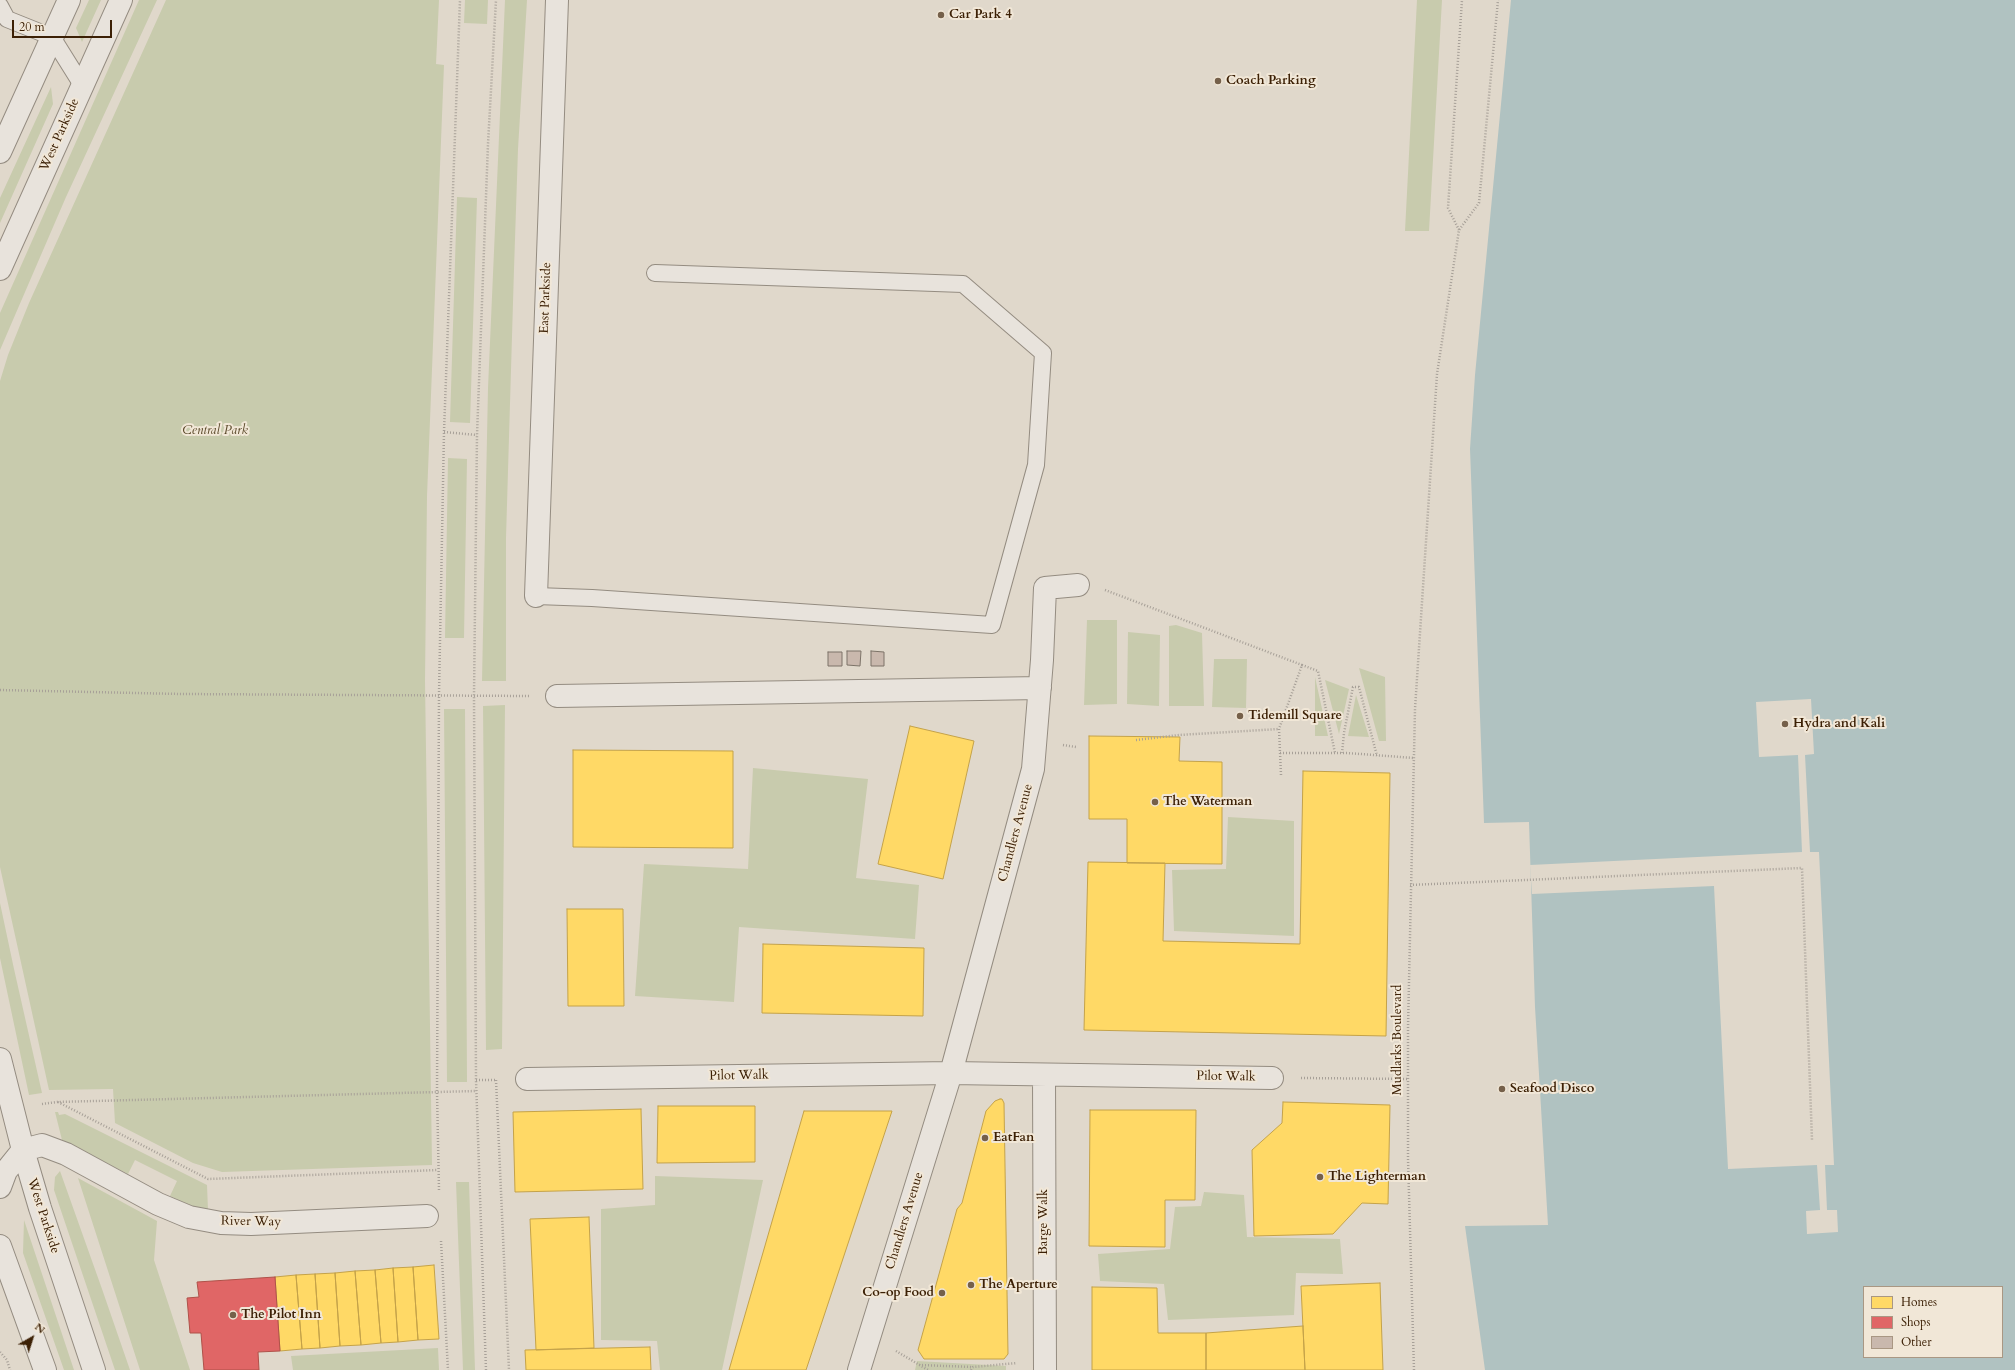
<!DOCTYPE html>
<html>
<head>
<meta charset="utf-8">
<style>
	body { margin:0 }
	#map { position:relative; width:2015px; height:1370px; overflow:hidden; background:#e0d8cb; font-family:Cardo,serif }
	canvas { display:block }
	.legend { position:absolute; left:1863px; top:1286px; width:140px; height:72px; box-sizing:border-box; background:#f1e7d7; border:1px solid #a99783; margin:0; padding:5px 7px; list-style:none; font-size:12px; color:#3c2005 }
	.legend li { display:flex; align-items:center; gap:8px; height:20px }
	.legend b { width:20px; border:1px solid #a99783 }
	.north { position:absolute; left:12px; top:1318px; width:40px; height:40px; -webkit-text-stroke:3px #f1e7d7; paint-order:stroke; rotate:39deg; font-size:11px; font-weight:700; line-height:16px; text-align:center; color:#3c2005 }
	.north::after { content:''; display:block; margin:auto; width:14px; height:18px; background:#3c2005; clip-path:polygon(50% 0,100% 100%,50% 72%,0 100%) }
	.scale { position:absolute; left:12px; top:20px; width:100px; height:18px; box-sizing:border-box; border:2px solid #3c2005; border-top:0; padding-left:5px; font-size:12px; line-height:14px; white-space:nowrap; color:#3c2005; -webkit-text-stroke:3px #f1e7d7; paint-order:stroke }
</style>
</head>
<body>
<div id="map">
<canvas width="2015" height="1370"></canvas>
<ul class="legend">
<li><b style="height:11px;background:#ffd966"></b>Homes</li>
<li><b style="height:11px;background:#e06666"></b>Shops</li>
<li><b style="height:11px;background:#c9b8ad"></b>Other</li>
</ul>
<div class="north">N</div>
<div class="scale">20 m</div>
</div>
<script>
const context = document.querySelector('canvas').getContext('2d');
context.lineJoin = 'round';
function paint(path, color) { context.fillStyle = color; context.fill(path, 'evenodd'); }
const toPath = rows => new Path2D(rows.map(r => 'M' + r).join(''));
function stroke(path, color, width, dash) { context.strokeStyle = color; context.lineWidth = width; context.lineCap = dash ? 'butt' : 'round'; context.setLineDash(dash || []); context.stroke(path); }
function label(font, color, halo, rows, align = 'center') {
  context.font = font + ' Cardo,serif'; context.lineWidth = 4; context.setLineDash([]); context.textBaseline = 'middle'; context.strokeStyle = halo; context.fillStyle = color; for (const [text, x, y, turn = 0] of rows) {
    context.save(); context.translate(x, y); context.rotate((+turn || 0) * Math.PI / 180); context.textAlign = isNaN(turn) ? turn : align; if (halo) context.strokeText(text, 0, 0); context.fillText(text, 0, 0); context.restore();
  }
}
paint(toPath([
	[89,0,101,0,82,42,76,28],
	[139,0,157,0,66,197,0,350,0,313],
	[166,0,439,0,436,64,444,65,427,496,425,681,432,1165,222,1172,193,1163,115,1123,113,1089,49,1090,0,867,0,381,8,355,29,303],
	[465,0,488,0,487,24,464,23],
	[505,0,527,0,518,149,514,269,506,538,506,681,482,681,488,388],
	[1417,0,1442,0,1429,231,1405,231],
	[51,87,53,104,0,223,0,198],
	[457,197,477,198,470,423,450,422],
	[448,458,467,459,464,638,445,638],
	[1087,620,1117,620,1117,704,1084,705],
	[1176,625,1202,633,1204,706,1169,706,1169,626],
	[1128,632,1160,635,1159,706,1127,704],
	[1214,659,1247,659,1246,708,1212,707],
	[1359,668,1385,677,1386,741,1379,741],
	[1315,677,1328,736,1315,736],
	[1325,680,1349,689,1339,734],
	[1356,695,1369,737,1348,736],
	[505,705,502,1049,486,1050,483,706],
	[444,709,465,709,467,1082,447,1082],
	[753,768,868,779,856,878,919,885,915,939,739,927,734,1002,635,996,644,864,748,869],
	[1228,817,1294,821,1294,936,1174,931,1172,870,1226,869],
	[0,903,14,969,42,1093,29,1095,0,958],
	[55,1112,58,1112,59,1115,65,1114,207,1185,208,1210,189,1205,170,1196,177,1181,135,1160,128,1174,62,1140],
	[60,1171,102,1289,130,1370,115,1370,54,1190,55,1177],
	[655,1176,763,1180,722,1370,660,1370,657,1341,601,1340,601,1209,655,1205],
	[78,1178,157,1221,154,1260,190,1370,140,1370],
	[456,1182,469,1182,475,1370,463,1370],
	[1204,1192,1244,1195,1247,1237,1340,1239,1343,1274,1296,1273,1294,1315,1168,1320,1164,1284,1100,1281,1098,1254,1170,1249,1175,1207,1201,1206],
	[24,1220,74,1370,64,1370,23,1253],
	[438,1348,439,1370,293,1370,291,1356],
	[917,1361,1006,1366,1006,1370,915,1370]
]), '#c8cbad');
paint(toPath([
	[1511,0,2015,0,2015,1370,1485,1370,1465,1226,1548,1225,1535,1007,1529,822,1484,823,1470,449,1475,375],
	[1864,1287,2002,1287,2002,1357,1864,1357]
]), '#b0c2c1');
paint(toPath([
	[1811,699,1814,754,1805,755,1810,852,1819,852,1834,1165,1825,1165,1827,1210,1837,1210,1838,1232,1807,1234,1806,1211,1820,1210,1817,1165,1728,1169,1714,886,1532,894,1530,865,1802,852,1798,755,1759,757,1756,702]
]), '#e0d8cb');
const homes = toPath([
	[910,726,974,741,943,879,878,864,910,726],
	[1089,736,1180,737,1179,761,1222,762,1222,864,1127,863,1127,819,1089,819,1089,736],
	[573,750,733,751,733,848,573,847,573,750],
	[1303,771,1390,773,1386,1036,1084,1030,1088,862,1165,863,1163,941,1300,944,1303,771],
	[567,909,623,909,624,1006,568,1006,567,909],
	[763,944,924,948,923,1016,762,1013,763,944],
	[1000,1099,1002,1099,1004,1103,1008,1354,1004,1359,924,1359,918,1350,957,1209,962,1203,986,1111,995,1101,1000,1099],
	[1283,1102,1390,1105,1388,1204,1362,1203,1333,1234,1254,1236,1252,1150,1282,1123,1283,1102],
	[658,1106,755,1106,755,1162,657,1163,658,1106],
	[641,1109,643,1189,515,1192,513,1112,641,1109],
	[1090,1110,1196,1110,1195,1200,1165,1200,1165,1247,1089,1246,1090,1110],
	[804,1111,892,1111,806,1370,729,1370,804,1111],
	[589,1217,594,1348,536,1350,530,1219,589,1217],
	[434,1265,439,1339,418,1340,413,1267,434,1265],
	[413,1267,418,1340,398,1342,393,1268,413,1267],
	[393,1268,398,1342,381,1343,375,1270,393,1268],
	[375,1270,381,1343,361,1345,355,1271,375,1270],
	[355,1271,361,1345,340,1346,335,1273,355,1271],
	[335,1273,340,1346,320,1348,315,1274,335,1273],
	[315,1274,320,1348,302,1349,296,1275,315,1274],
	[296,1275,302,1349,280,1351,275,1277,296,1275],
	[1380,1283,1383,1370,1305,1370,1301,1286,1380,1283],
	[1092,1287,1157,1288,1158,1333,1206,1333,1206,1370,1092,1370,1092,1287],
	[1303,1326,1305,1370,1206,1370,1206,1333,1303,1326],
	[650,1347,651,1370,526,1370,525,1350,650,1347]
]);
paint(homes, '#ffd966');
stroke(homes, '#c4a249', 1);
const shops = toPath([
	[275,1277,280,1351,258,1352,259,1370,204,1370,201,1333,190,1333,187,1298,199,1297,197,1282,275,1277]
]);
paint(shops, '#e06666');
stroke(shops, '#af5149', 1);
const building = toPath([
	[847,651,861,651,860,666,847,665,847,651],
	[871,651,884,652,884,666,871,666,871,651],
	[828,652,842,652,842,666,828,666,828,652]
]);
paint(building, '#c9b8ad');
stroke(building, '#7c7368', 1);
const lane = toPath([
	[0,6,7,19,52,37,82,85],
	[536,596,592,598,992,625,1036,465,1043,353,963,284,655,273]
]);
const street = toPath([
	[0,152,69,0],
	[0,269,121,0],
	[536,596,557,0],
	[557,696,1040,688],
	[0,1059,23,1150,40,1208,94,1370],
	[1044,1075,1045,1370],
	[527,1079,951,1073,1272,1078],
	[0,1187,6,1171,23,1150,42,1145,66,1154,158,1204,189,1217,221,1223,251,1224,427,1216],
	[0,1246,45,1370],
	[859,1370,951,1073,1033,769,1042,660,1045,588,1078,585]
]);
stroke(lane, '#948c81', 18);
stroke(street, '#948c81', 24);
stroke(toPath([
	[1459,230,1448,208,1462,0],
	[444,432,477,435],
	[1105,590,1302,665],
	[0,690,181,694,529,696],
	[1136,740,1179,735,1279,729],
	[1063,745,1076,747],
	[1280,753,1347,753,1414,758],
	[1342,753,1344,733,1353,687,1359,687,1377,756],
	[1281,775,1279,729,1302,665,1318,671,1335,753],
	[1410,885,1802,868,1812,1140],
	[1301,1078,1408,1079],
	[476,1080,496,1080],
	[496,1080,509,1370],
	[58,1102,208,1179,438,1170],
	[42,1104,57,1102,476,1091],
	[439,1190,437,1092,439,694,444,432,460,0],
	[441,1241,448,1370],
	[896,1351,928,1370],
	[0,1352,7,1360,10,1370],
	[919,1365,973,1367],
	[486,1370,476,1080,474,695,477,435,488,144,496,0],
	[971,1370,973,1367,1017,1363],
	[1414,1370,1408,1159,1408,1028,1415,709,1437,374,1459,230,1479,203,1498,0]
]), '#a7a098', 2.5, [1, 2]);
stroke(lane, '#e8e3dc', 16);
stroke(street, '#e8e3dc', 22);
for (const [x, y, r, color] of [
	[941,15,4,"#75604a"],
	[1218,81,4,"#75604a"],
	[1240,716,4,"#75604a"],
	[1785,724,4,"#75604a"],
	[1155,802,4,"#75604a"],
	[1502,1089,4,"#75604a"],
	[985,1138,4,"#75604a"],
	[1320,1177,4,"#75604a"],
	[971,1285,4,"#75604a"],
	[942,1293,4,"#75604a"],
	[233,1315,4,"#75604a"]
]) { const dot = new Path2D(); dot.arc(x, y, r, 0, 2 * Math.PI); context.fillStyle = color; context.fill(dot); stroke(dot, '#f1e7d7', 1.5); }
label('bold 13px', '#3c2005', '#f1e7d7', [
	["Car Park 4",949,15],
	["Coach Parking",1226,81],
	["Tidemill Square",1248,716],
	["Hydra and Kali",1793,724],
	["The Waterman",1163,802],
	["Seafood Disco",1510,1089],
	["EatFan",993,1138],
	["The Lighterman",1328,1177],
	["The Aperture",979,1285],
	["Co-op Food",934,1293,"right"],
	["The Pilot Inn",241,1315]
], 'left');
label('13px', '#3c2005', '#f1e7d7', [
	["West Parkside",60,135,-66],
	["East Parkside",546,298,-88],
	["Chandlers Avenue",1016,833,-75],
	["Mudlarks Boulevard",1398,1040,-90],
	["Pilot Walk",739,1076,-1],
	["Pilot Walk",1226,1077,1],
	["West Parkside",43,1216,72],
	["Chandlers Avenue",905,1221,-73],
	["River Way",251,1222,1],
	["Barge Walk",1044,1222,-90]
]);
label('italic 13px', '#5a4829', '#f1e7d7', [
	["Central Park",215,431]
]);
</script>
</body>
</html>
